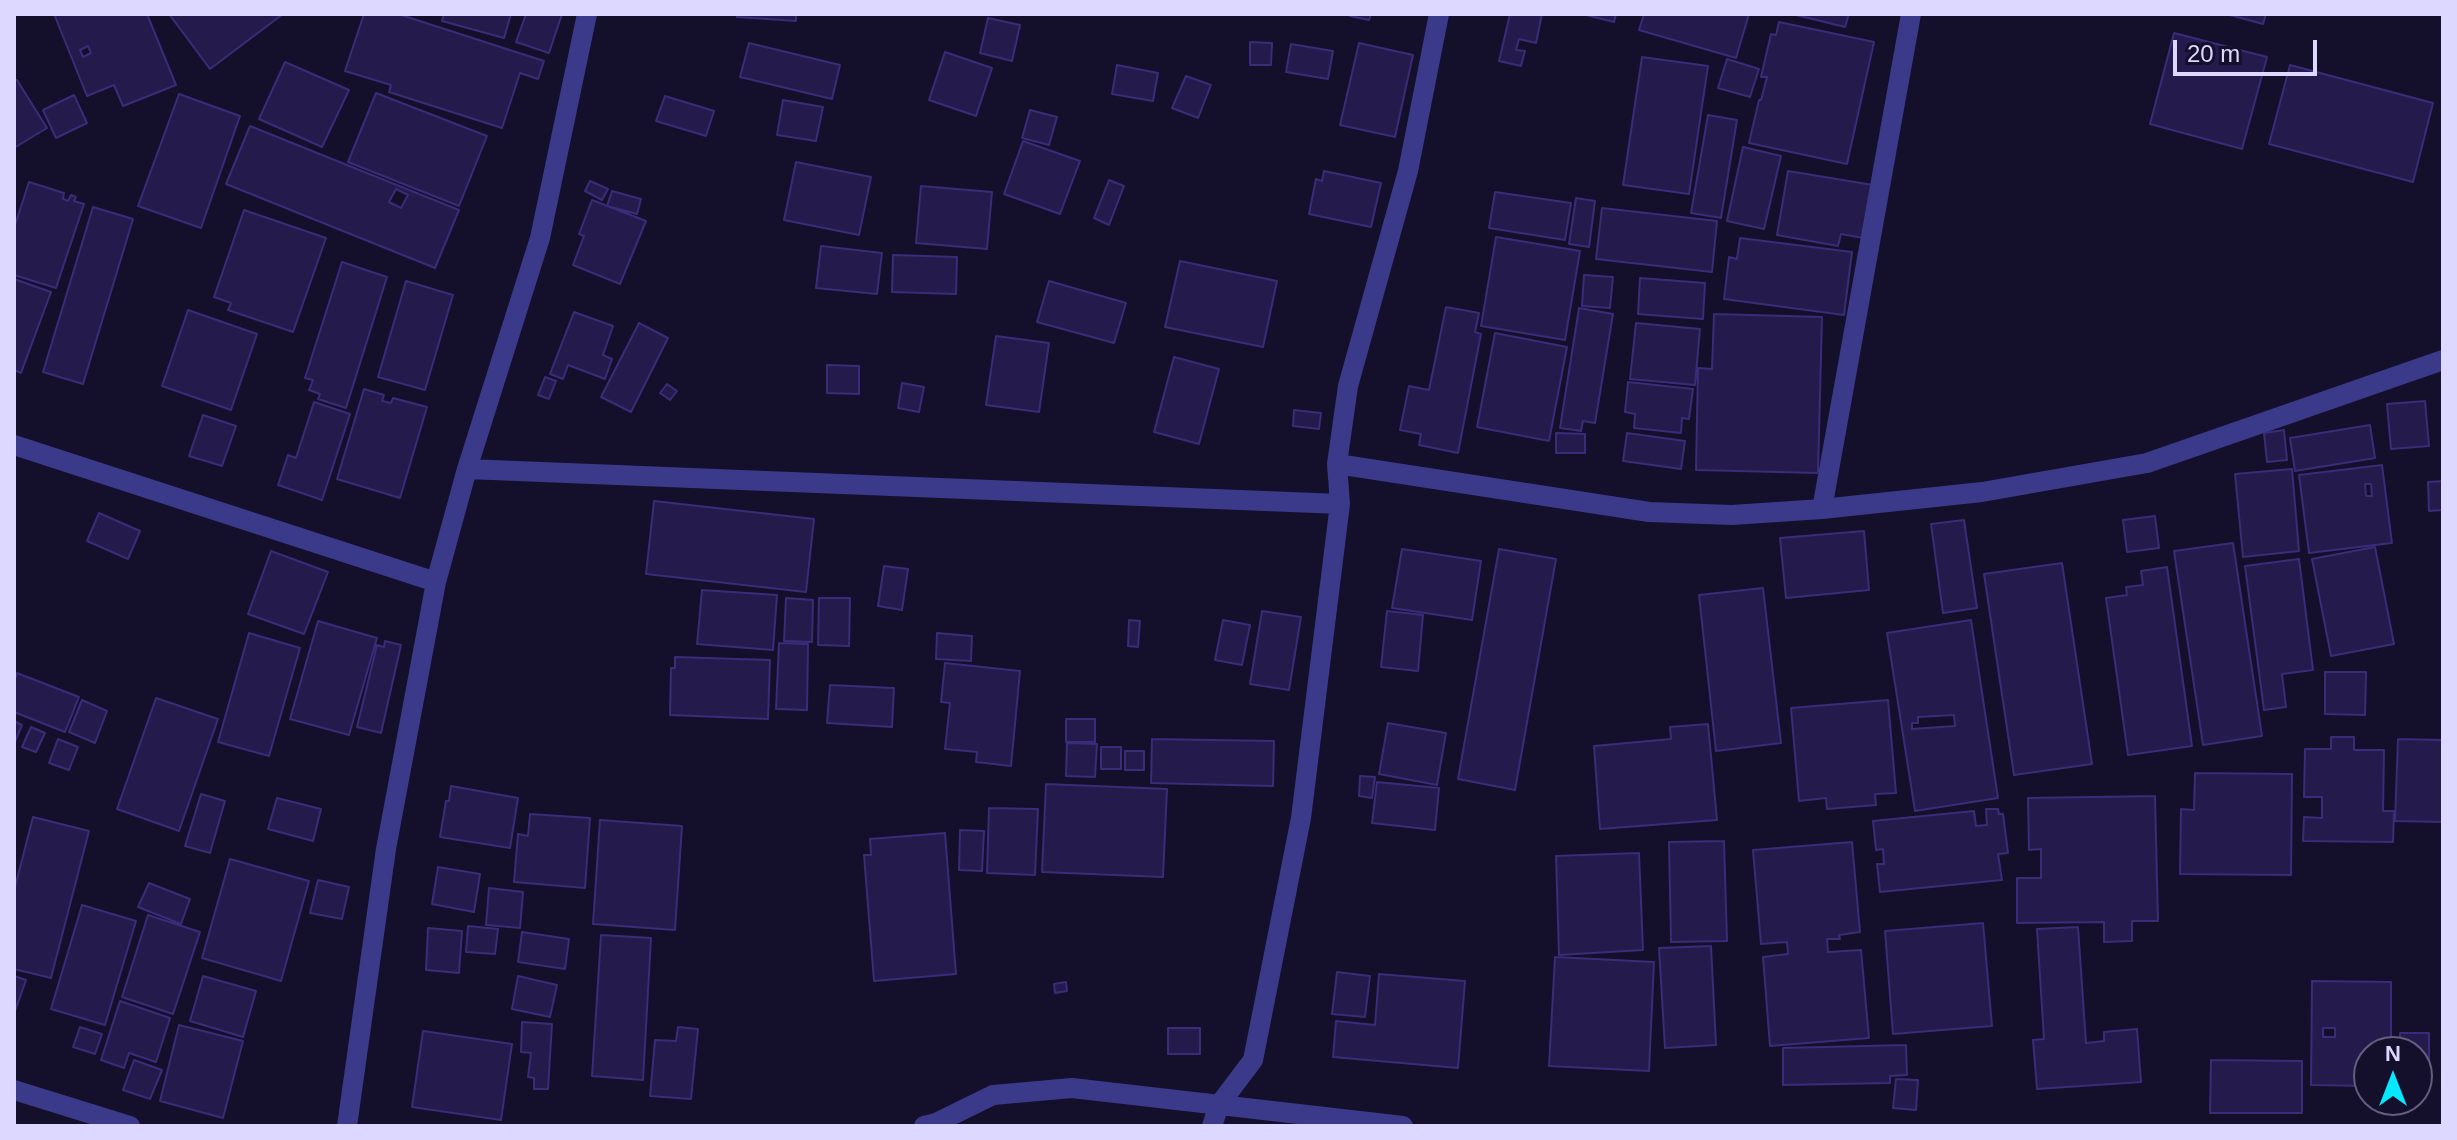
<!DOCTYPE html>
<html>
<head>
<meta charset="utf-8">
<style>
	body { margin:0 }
	#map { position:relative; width:2457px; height:1140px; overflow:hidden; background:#140f2a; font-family:Helvetica,sans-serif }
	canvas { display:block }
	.frame { position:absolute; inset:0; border:16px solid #dcd8ff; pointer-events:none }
	.north { position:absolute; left:2353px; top:1036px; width:80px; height:80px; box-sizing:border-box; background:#140f2a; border:2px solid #645f7f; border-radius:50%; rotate:0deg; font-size:22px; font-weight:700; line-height:32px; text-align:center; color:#dcd8ff }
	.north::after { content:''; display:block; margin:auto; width:28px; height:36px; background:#04e9ff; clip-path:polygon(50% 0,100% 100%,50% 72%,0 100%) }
	.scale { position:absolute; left:2173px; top:40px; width:144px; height:36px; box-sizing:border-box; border:4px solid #dcd8ff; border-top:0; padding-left:10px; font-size:24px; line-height:28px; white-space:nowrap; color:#dcd8ff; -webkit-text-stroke:6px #140f2a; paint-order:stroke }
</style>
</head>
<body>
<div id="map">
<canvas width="2457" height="1140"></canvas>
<div class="frame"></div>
<div class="north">N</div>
<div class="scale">20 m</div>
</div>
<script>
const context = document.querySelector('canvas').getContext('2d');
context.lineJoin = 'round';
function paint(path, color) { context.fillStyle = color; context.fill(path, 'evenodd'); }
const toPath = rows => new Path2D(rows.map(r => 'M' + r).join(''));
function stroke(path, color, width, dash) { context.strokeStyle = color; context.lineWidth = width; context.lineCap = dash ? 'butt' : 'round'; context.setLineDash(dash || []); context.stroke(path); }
const building = toPath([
	[54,14,147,14,176,85,123,106,114,85,87,96,54,14],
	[88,46,91,53,83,57,80,50,88,46],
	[169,14,283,14,210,69,169,14],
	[364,14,398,14,544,61,538,79,520,73,502,128,389,92,391,85,345,71,364,14],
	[444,14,511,14,504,38,442,21,444,14],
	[526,14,562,14,549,53,516,42,526,14],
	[737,14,796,14,796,21,737,17,737,14],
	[1350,14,1371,14,1369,20,1350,16,1350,14],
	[1510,14,1542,14,1536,43,1519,39,1516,50,1525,51,1521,66,1499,61,1510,14],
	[1582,14,1616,14,1614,22,1582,14],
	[1644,14,1749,14,1736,58,1639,30,1644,14],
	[1792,14,1849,14,1845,27,1792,14],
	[2226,14,2266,14,2263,24,2226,14],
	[988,18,1020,25,1012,61,980,53,988,18],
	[1779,22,1874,42,1847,164,1749,143,1759,100,1761,100,1767,77,1761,77,1771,34,1776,35,1779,22],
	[2174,33,2267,57,2242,149,2150,124,2174,33],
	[1250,42,1272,43,1271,65,1250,65,1250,42],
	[749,43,840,65,832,99,740,77,749,43],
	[1359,43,1413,55,1395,137,1340,125,1359,43],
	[1291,44,1333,51,1328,79,1286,72,1291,44],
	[945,52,992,68,976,116,929,100,945,52],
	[1642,57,1708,66,1689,194,1623,185,1642,57],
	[1727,59,1759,69,1750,97,1718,88,1727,59],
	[285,62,349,90,322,147,259,119,285,62],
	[1117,65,1158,73,1153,101,1112,94,1117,65],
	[2290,65,2433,103,2413,182,2269,144,2290,65],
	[1186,76,1211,85,1198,118,1172,108,1186,76],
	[17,80,47,128,14,148,14,81,17,80],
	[376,93,487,136,459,206,348,162,376,93],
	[179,94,240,116,201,228,138,206,179,94],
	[74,95,87,123,56,138,43,110,74,95],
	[665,96,714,111,706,136,656,121,665,96],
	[783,100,823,107,816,141,777,135,783,100],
	[1030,110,1057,117,1049,145,1022,138,1030,110],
	[1708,115,1737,120,1721,218,1691,213,1708,115],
	[250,126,459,210,435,268,226,184,250,126],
	[396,189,408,195,401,208,389,202,396,189],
	[1023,141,1080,161,1060,214,1004,194,1023,141],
	[1743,147,1781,156,1764,229,1727,221,1743,147],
	[796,162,871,177,859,235,784,220,796,162],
	[1324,171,1381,183,1371,227,1309,214,1316,179,1322,181,1324,171],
	[1788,171,1873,185,1863,238,1841,234,1838,246,1777,235,1788,171],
	[1109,180,1124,186,1109,225,1094,218,1109,180],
	[590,181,608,189,602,200,585,191,590,181],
	[29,182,64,193,63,199,68,201,71,195,76,197,74,201,84,204,56,288,14,275,14,228,29,182],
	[921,186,992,192,987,249,916,243,921,186],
	[612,191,641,199,637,214,607,206,612,191],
	[1495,192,1571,203,1565,240,1489,228,1495,192],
	[1576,198,1595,201,1589,247,1569,244,1576,198],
	[592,200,646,221,620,284,573,265,584,236,579,234,592,200],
	[93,207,133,219,83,384,43,372,93,207],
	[1602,208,1717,221,1712,272,1596,259,1602,208],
	[244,210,326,238,293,332,228,310,231,303,214,297,244,210],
	[1496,237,1580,251,1565,340,1481,326,1496,237],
	[1740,238,1852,252,1844,315,1724,299,1729,257,1737,259,1740,238],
	[821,246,882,253,877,294,816,288,821,246],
	[893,255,957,257,956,294,892,292,893,255],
	[1180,261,1277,281,1263,347,1165,327,1180,261],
	[342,262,387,277,346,408,318,399,320,394,309,390,313,380,305,378,342,262],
	[1584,275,1613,277,1610,308,1582,306,1584,275],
	[1640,278,1705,283,1703,319,1638,314,1640,278],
	[14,279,51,292,21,373,14,370,14,279],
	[406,281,453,295,425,390,378,377,406,281],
	[1049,281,1126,303,1114,343,1037,322,1049,281],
	[1446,307,1479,313,1475,332,1481,334,1458,453,1419,445,1421,434,1400,430,1409,386,1429,390,1446,307],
	[1579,308,1613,314,1595,423,1583,421,1581,431,1560,428,1579,308],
	[188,310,257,334,231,410,162,386,188,310],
	[574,312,613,326,603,355,612,359,605,379,568,365,563,379,550,374,574,312],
	[1714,314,1822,317,1818,473,1696,470,1698,368,1712,369,1714,314],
	[639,323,668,338,631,412,601,397,639,323],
	[1636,323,1700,329,1695,385,1630,379,1636,323],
	[1495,333,1567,347,1549,441,1477,427,1495,333],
	[996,336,1049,343,1039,412,986,405,996,336],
	[1174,357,1219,369,1199,444,1154,432,1174,357],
	[827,365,859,366,859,394,827,393,827,365],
	[545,377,556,381,549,399,538,395,545,377],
	[1628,382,1693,389,1689,419,1682,418,1681,433,1634,428,1635,414,1625,412,1628,382],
	[902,383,924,387,919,412,898,408,902,383],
	[667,384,677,391,670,400,660,393,667,384],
	[364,389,384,395,382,401,391,403,393,398,427,407,400,498,337,479,364,389],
	[2425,401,2429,446,2391,449,2387,404,2425,401],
	[314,402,350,414,322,500,278,485,288,455,296,458,314,402],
	[1294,410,1321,413,1319,429,1293,426,1294,410],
	[203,415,236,426,222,466,189,456,203,415],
	[2370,425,2375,458,2295,471,2290,438,2370,425],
	[2284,430,2287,460,2267,462,2264,433,2284,430],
	[1556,433,1585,434,1585,453,1556,453,1556,433],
	[1627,433,1685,441,1681,469,1623,461,1627,433],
	[2382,465,2392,543,2309,553,2299,475,2382,465],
	[2365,484,2371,484,2372,496,2366,496,2365,484],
	[2292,469,2299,551,2243,557,2235,474,2292,469],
	[2443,481,2443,510,2429,511,2428,482,2443,481],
	[654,501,814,519,806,592,646,574,654,501],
	[99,513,140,531,128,559,87,541,99,513],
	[2155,516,2159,548,2127,552,2123,520,2155,516],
	[1964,520,1977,608,1943,613,1931,524,1964,520],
	[1864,531,1869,590,1786,598,1780,538,1864,531],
	[2233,543,2262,736,2203,745,2174,551,2233,543],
	[2375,547,2394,644,2331,656,2312,559,2375,547],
	[1402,549,1481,561,1472,620,1392,608,1402,549],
	[1499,549,1556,559,1515,790,1458,779,1499,549],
	[271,551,328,572,304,634,248,614,271,551],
	[2299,559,2313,670,2282,674,2286,707,2264,710,2245,566,2299,559],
	[2062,563,2092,764,2014,775,1984,574,2062,563],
	[884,566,908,569,902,610,878,606,884,566],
	[2167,567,2192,746,2128,755,2106,598,2127,595,2126,587,2143,585,2141,571,2167,567],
	[1763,588,1781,743,1716,751,1699,595,1763,588],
	[702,590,777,595,773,650,697,644,702,590],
	[786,598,813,600,812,642,784,641,786,598],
	[819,598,850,598,849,646,818,645,819,598],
	[1262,611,1301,617,1289,690,1250,684,1262,611],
	[1387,611,1423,615,1418,671,1381,667,1387,611],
	[1129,620,1140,621,1138,647,1128,646,1129,620],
	[1223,620,1250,625,1242,665,1215,660,1223,620],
	[1971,620,1998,798,1915,811,1887,633,1971,620],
	[1954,715,1955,726,1912,729,1912,723,1918,723,1918,717,1954,715],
	[318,621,377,638,349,735,290,719,318,621],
	[249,633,300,648,269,756,218,742,249,633],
	[937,633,972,636,971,661,936,659,937,633],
	[385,641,401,645,381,733,357,727,377,645,384,647,385,641],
	[779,643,808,644,807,710,776,709,779,643],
	[675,657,770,660,768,719,670,715,671,668,675,668,675,657],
	[945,663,1020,671,1011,766,976,762,977,752,945,749,950,703,941,702,945,663],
	[2325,672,2366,672,2365,715,2325,714,2325,672],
	[17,673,79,697,65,732,14,712,14,682,17,673],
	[830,685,894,688,892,727,827,723,830,685],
	[156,698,218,719,179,831,117,809,156,698],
	[82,700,107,711,95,743,69,732,82,700],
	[1888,700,1896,793,1875,794,1876,805,1827,809,1826,798,1799,801,1791,708,1888,700],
	[1066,719,1095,719,1095,742,1066,742,1066,719],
	[14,721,22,725,15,742,14,741,14,721],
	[1388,723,1446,733,1437,785,1379,774,1388,723],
	[1708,724,1717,820,1600,829,1594,746,1671,739,1670,727,1708,724],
	[31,727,45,733,36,752,22,747,31,727],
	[2331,737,2354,737,2354,750,2384,750,2383,811,2394,811,2393,842,2303,841,2304,817,2322,818,2322,797,2304,797,2305,749,2331,749,2331,737],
	[58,739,78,747,69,770,49,763,58,739],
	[1152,739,1274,741,1273,786,1151,783,1152,739],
	[2398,739,2443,740,2443,822,2395,821,2398,739],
	[1067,743,1097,744,1095,777,1066,776,1067,743],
	[1101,747,1121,747,1121,769,1101,769,1101,747],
	[1125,751,1144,751,1144,770,1125,770,1125,751],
	[2195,773,2292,774,2291,875,2180,874,2181,809,2194,810,2195,773],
	[1360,776,1375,777,1372,798,1359,796,1360,776],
	[1377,782,1439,788,1435,830,1372,823,1377,782],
	[1046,784,1167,789,1163,877,1042,872,1046,784],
	[451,786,518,798,510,848,440,837,446,801,449,801,451,786],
	[201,794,225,801,210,853,185,846,201,794],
	[2155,796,2158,921,2132,921,2132,941,2104,942,2104,922,2017,923,2017,878,2041,878,2041,849,2029,850,2028,798,2155,796],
	[277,798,321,809,313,841,268,829,277,798],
	[989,808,1038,809,1035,875,987,873,989,808],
	[1986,809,1998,809,1999,814,2003,814,2008,853,1998,854,2002,880,1880,892,1877,864,1884,864,1883,849,1876,850,1873,821,1974,811,1976,826,1987,825,1986,809],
	[530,814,590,818,585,888,514,882,518,834,528,836,530,814],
	[33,817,89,831,51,978,14,969,14,891,33,817],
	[600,820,682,826,675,930,593,924,600,820],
	[960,830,984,831,982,871,959,870,960,830],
	[945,833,956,974,874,981,864,855,871,855,870,839,945,833],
	[1724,841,1727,941,1671,942,1669,842,1724,841],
	[1852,842,1860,932,1839,935,1840,939,1827,939,1828,952,1861,950,1869,1038,1770,1046,1763,957,1788,954,1787,942,1761,944,1753,850,1852,842],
	[1639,853,1643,950,1559,955,1556,856,1639,853],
	[230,859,309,881,281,981,202,958,230,859],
	[438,867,480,874,474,912,432,904,438,867],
	[318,880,349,887,342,919,310,913,318,880],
	[149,883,190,899,181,924,138,907,149,883],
	[489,888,523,892,520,928,486,925,489,888],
	[82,905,136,921,105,1025,51,1009,82,905],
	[148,915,200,932,173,1014,122,997,148,915],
	[1983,923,1992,1026,1893,1034,1885,931,1983,923],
	[468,926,498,929,495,954,466,952,468,926],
	[2078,927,2086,1043,2104,1041,2104,1032,2137,1029,2141,1082,2037,1089,2033,1040,2044,1039,2037,929,2078,927],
	[428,928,462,931,459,973,426,970,428,928],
	[522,932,569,939,565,969,518,962,522,932],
	[601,935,651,938,643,1080,592,1076,601,935],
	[1711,946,1716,1045,1665,1048,1659,948,1711,946],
	[1555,957,1654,962,1649,1071,1549,1066,1555,957],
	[1337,972,1370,976,1365,1017,1332,1014,1337,972],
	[1379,974,1465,981,1458,1068,1333,1057,1336,1021,1375,1025,1379,974],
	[14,976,26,980,14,1014,14,976],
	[203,976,256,991,243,1037,190,1021,203,976],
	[518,976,557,985,550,1017,512,1009,518,976],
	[2312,981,2391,982,2391,1052,2369,1052,2369,1086,2311,1085,2312,981],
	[2323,1028,2335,1028,2335,1037,2323,1037,2323,1028],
	[1066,982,1067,991,1055,993,1054,984,1066,982],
	[120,1001,170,1018,156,1062,129,1053,124,1068,101,1060,120,1001],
	[522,1022,552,1024,548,1089,534,1089,534,1078,528,1077,531,1053,521,1052,522,1022],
	[179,1025,243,1041,223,1118,160,1101,179,1025],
	[80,1027,102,1034,95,1054,73,1047,80,1027],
	[678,1027,698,1029,691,1099,650,1096,655,1040,676,1041,678,1027],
	[1168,1028,1200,1028,1200,1054,1168,1054,1168,1028],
	[423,1031,512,1044,501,1120,412,1107,423,1031],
	[2400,1033,2429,1033,2429,1070,2417,1070,2417,1052,2400,1052,2400,1033],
	[1906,1045,1907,1075,1890,1076,1890,1083,1783,1085,1783,1048,1906,1045],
	[134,1060,162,1070,150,1099,123,1090,134,1060],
	[2211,1060,2302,1061,2302,1113,2210,1113,2211,1060],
	[1896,1079,1918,1080,1916,1110,1893,1108,1896,1079]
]);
paint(building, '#241b4c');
stroke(building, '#3a2c78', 2);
stroke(toPath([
	[14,445,436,582],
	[1337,464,1649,512,1732,515,1822,509,1982,492,2147,463,2443,360],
	[467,469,1340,504],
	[1822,509,1911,14],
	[14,1090,130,1126],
	[347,1126,386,849,436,582,467,469,540,238,587,14],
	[924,1126,936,1123,993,1095,1072,1088,1403,1126],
	[1212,1126,1219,1105,1253,1060,1301,818,1340,504,1337,464,1348,386,1408,171,1439,14]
]), '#3b398a', 20);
</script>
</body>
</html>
